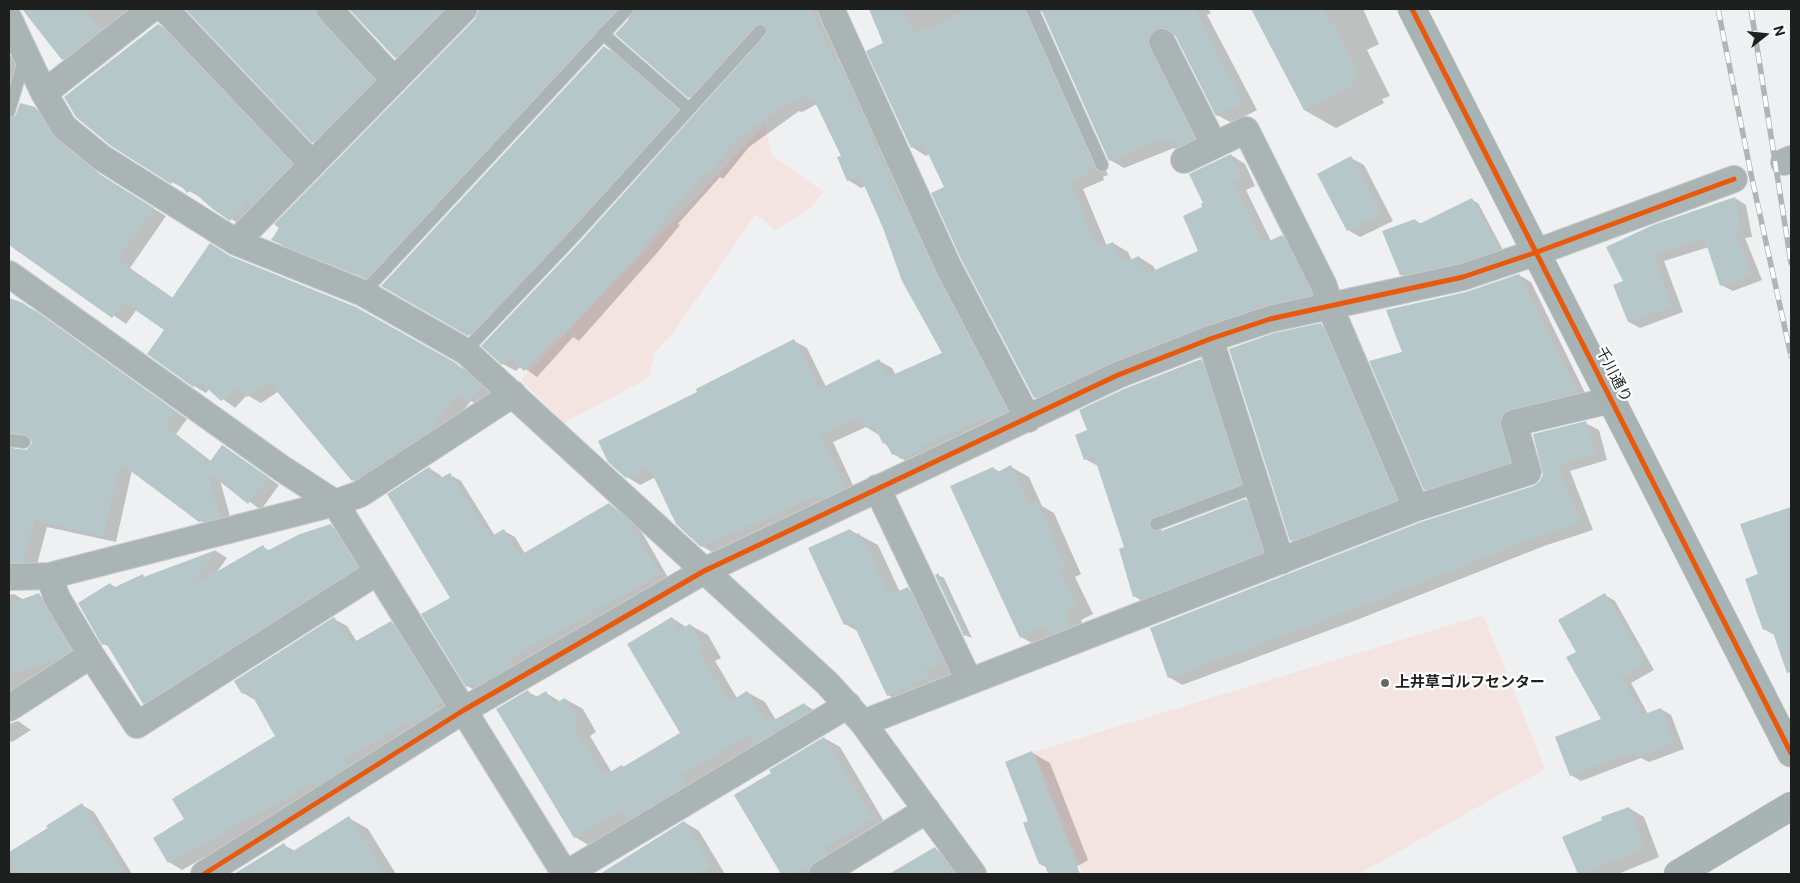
<!DOCTYPE html>
<html>
<head>
<meta charset="utf-8">
<style>
	body { margin:0 }
	#map { position:relative; width:1800px; height:883px; overflow:hidden; background:#eef0f1; font-family:Roboto,sans-serif }
	canvas { display:block }
	.frame { position:absolute; inset:0; border:10px solid #1e2020; pointer-events:none }
	.north { position:absolute; left:1740px; top:10px; width:50px; height:50px; -webkit-text-stroke:4px #fff; paint-order:stroke; rotate:74deg; font-size:14px; font-weight:700; line-height:20px; text-align:center; color:#1e2020 }
	.north::after { content:''; display:block; margin:auto; width:18px; height:22px; background:#1e2020; clip-path:polygon(50% 0,100% 100%,50% 72%,0 100%) }
</style>
</head>
<body>
<div id="map">
<canvas width="1800" height="883"></canvas>
<div class="frame"></div>
<div class="north">N</div>
</div>
<script>
const context = document.querySelector('canvas').getContext('2d');
context.lineJoin = 'round';
function paint(path, color) { context.fillStyle = color; context.fill(path, 'evenodd'); }
const toPath = rows => new Path2D(rows.map(r => 'M' + r).join(''));
function stroke(path, color, width, dash) { context.strokeStyle = color; context.lineWidth = width; context.lineCap = dash ? 'butt' : 'round'; context.setLineDash(dash || []); context.stroke(path); }
function label(font, color, halo, rows, align = 'center') {
  context.font = font + ' Roboto,"Noto Sans JP",sans-serif'; context.lineWidth = 4.5; context.setLineDash([]); context.textBaseline = 'middle'; context.strokeStyle = halo; context.fillStyle = color; for (const [text, x, y, turn = 0] of rows) {
    context.save(); context.translate(x, y); context.rotate((+turn || 0) * Math.PI / 180); context.textAlign = isNaN(turn) ? turn : align; if (halo) context.strokeText(text, 0, 0); context.fillText(text, 0, 0); context.restore();
  }
}
paint(toPath([
	[765,125,772,156,824,192,809,209,775,230,756,214,672,334,655,352,648,378,564,423,521,380],
	[1483,615,1545,769,1359,874,1083,874,1034,752]
]), '#f4e4e1');
paint(toPath([
	[37,9,149,9,75,67,63,59,29,15],
	[187,9,330,9,386,88,326,149,313,142],
	[351,9,463,9,408,65,395,57],
	[480,9,821,9,1019,418,906,461,893,454,879,435,866,427,833,442,857,494,715,554,702,546,656,477,640,485,627,477,699,393,794,341,807,348,826,387,879,361,892,368,896,375,943,354,865,186,861,188,848,180,842,156,817,104,802,112,799,111,749,147,723,179,720,177,678,224,680,225,656,254,579,341,573,337,537,377,521,366,516,371,503,364,483,346,582,241,767,37,769,31,702,104,689,97,617,34,629,19,627,18,379,284,285,247,272,239,476,20],
	[869,9,1208,9,1211,13,1207,15,1257,110,1232,123,1217,115,1177,35,1171,36,1208,147,1180,151,1174,148,1124,168,1110,160,1043,11,1040,12,1039,21,1108,175,1103,177,1104,180,1083,189,1107,246,1113,243,1128,252,1132,261,1139,257,1153,266,1156,271,1200,251,1204,208,1231,155,1245,164,1255,186,1246,190,1271,241,1282,236,1296,244,1325,303,1050,406,1035,397,930,154,926,156,912,147,885,44],
	[1253,9,1363,9,1379,44,1367,50,1390,96,1382,99,1384,103,1336,128,1304,110],
	[158,24,170,32,303,172,243,227,202,198,172,182],
	[604,47,617,54,689,118,482,342,383,286],
	[9,55,22,62,27,73,14,116,34,108,48,116,67,147,107,180,166,216,130,268,173,298,232,258,356,308,469,372,494,395,483,408,471,401,441,438,366,487,353,480,279,391,261,403,247,395,235,408,209,389,206,393,194,386,166,329,137,309,126,324,9,243,9,236,14,228,9,224,9,172,12,168,9,167],
	[1351,158,1364,165,1393,221,1360,237,1348,230],
	[1735,198,1746,205,1752,237,1745,238,1762,280,1733,291,1721,285,1709,247,1664,261,1683,312,1640,328,1629,322,1625,282,1608,247],
	[1472,200,1478,203,1504,252,1466,265,1407,278,1401,275,1415,220,1421,224],
	[1519,275,1531,282,1588,399,1523,415,1521,469,1438,496,1425,489,1403,353],
	[9,299,36,311,187,419,176,434,212,462,223,446,279,485,261,510,220,480,232,524,212,529,132,470,116,542,47,527,36,568,9,576],
	[23,438,33,440,32,447,24,451,14,450,15,442],
	[1320,325,1333,332,1408,507,1304,547,1291,540],
	[1200,360,1213,367,1252,490,1162,526,1161,532,1245,500,1258,508,1274,559,1147,604,1134,596,1125,548,1098,466,1085,459,1089,431],
	[1585,423,1599,430,1607,460,1570,471,1593,530,1544,546,1354,621,1182,685,1169,677,1540,483],
	[1011,467,1029,477,1042,506,1054,513,1081,574,1075,577,1093,614,1081,620,1088,636,1039,647,1021,637,993,468,1000,472],
	[429,468,440,475,443,479,450,475,461,481,495,536,504,531,515,537,525,554,609,505,620,511,640,529,670,581,478,692,467,686],
	[1791,508,1791,669,1786,652,1776,636,1764,629,1759,575,1742,525],
	[330,526,343,533,369,574,156,710,143,703,110,647,103,644,110,584,117,588,143,576,146,578,216,551,227,558,216,573,263,547,270,551],
	[850,530,878,545,900,592,908,589,926,600,960,673,907,706,888,695,859,632,845,624],
	[938,575,944,578,972,638,965,635],
	[14,594,24,600,39,595,50,601,81,657,9,706,9,595],
	[1605,595,1615,601,1654,670,1631,683,1648,714,1661,709,1671,715,1684,749,1649,762,1641,758,1581,781,1571,775,1603,720,1578,652],
	[672,618,686,627,690,625,708,635,721,658,715,661,737,698,747,692,765,702,776,720,804,704,822,715,592,847,575,837,528,692,538,697,546,693,561,702,565,699,583,709,596,732,590,736,612,773,622,766,625,768,682,733],
	[334,619,347,626,357,642,391,622,403,630,453,711,324,790,182,870,169,862,186,820,277,737,257,701,243,693],
	[18,721,31,730,12,742,9,740,9,724],
	[824,738,840,747,888,828,827,874,776,874,781,872,773,774],
	[1031,752,1050,763,1088,860,1064,874,1058,874,1040,864,1030,822],
	[82,805,94,812,132,874,9,874,9,854],
	[1629,808,1644,817,1659,857,1618,874,1579,874,1564,838],
	[349,818,368,829,396,874,238,874,284,845,295,851],
	[684,822,699,831,725,874,602,874],
	[935,849,951,858,961,874,903,874,900,869]
]), '#0003');
paint(toPath([
	[22,9,83,9,101,29,62,60],
	[185,9,314,9,318,19,374,80,312,143],
	[349,9,443,9,395,58],
	[479,9,616,9,366,278,271,240,279,228,274,224,475,19],
	[635,9,809,9,834,60,837,59,902,207,904,206,935,273,1007,411,986,421,985,417,922,446,923,449,900,459,897,452,892,455,886,442,883,444,874,424,866,428,860,416,820,435,845,487,817,500,815,496,701,547,676,524,649,467,626,478,608,462,598,441,697,392,696,389,794,339,819,389,879,359,888,377,942,353,902,281,883,228,860,176,847,181,837,157,841,156,813,98,809,100,807,95,788,106,787,103,736,140,710,172,707,170,666,216,667,217,643,247,565,334,560,330,524,371,509,357,502,365,481,346,581,241,768,32,765,25,761,23,754,25,688,98,615,34,633,15],
	[869,9,902,9,912,30,915,28,918,33,969,9,1024,9,1094,167,1089,169,1090,172,1069,181,1098,248,1113,242,1123,263,1139,256,1146,274,1198,251,1183,216,1202,207,1201,204,1203,203,1189,174,1231,154,1241,178,1233,182,1263,244,1282,235,1311,295,1265,305,1205,325,1112,361,1034,398,961,259,931,193,944,187,923,143,911,148,866,51,883,43],
	[1041,9,1195,9,1243,102,1216,116,1175,35,1170,29,1163,27,1156,28,1149,34,1147,41,1148,48,1194,139,1177,147,1174,140,1165,144,1162,139,1109,161],
	[1251,9,1322,9,1329,23,1331,21,1359,77,1351,81,1353,85,1304,110],
	[158,24,291,164,252,205,248,201,230,221,214,210,191,190,187,193,175,178,171,184,111,146,76,117,64,97],
	[604,46,678,110,569,229,468,336,381,286],
	[20,103,35,107,54,138,93,170,154,208,117,260,172,298,210,243,230,256,356,307,456,363,482,387,469,402,459,393,428,431,371,469,370,467,352,481,269,382,247,397,235,387,221,401,198,380,193,387,147,354,164,330,124,302,112,318,9,245,9,119,15,117],
	[1351,156,1381,213,1347,231,1317,174],
	[1735,197,1741,231,1735,232,1751,274,1720,286,1705,240,1702,239,1653,254,1672,306,1628,322,1613,285,1623,281,1606,247,1653,225],
	[1472,198,1499,249,1459,263,1400,275,1382,231,1415,219,1417,225],
	[1519,274,1577,393,1504,412,1500,419,1500,427,1510,462,1424,490,1369,361,1402,352,1386,310,1466,292],
	[9,298,23,303,175,411,164,426,203,456,206,467,222,445,268,477,248,504,208,472,220,517,199,522,120,463,103,536,35,520,23,562,9,562,9,448,27,450,32,443,29,435,9,432],
	[1321,323,1396,500,1290,541,1229,349,1274,333],
	[1201,359,1240,484,1153,516,1149,519,1148,526,1151,531,1159,532,1245,499,1262,552,1140,599,1138,596,1133,597,1119,549,1124,547,1094,456,1084,460,1075,435,1087,430,1079,410,1124,389],
	[1586,421,1595,453,1558,464,1580,523,1530,539,1340,614,1168,678,1150,628,1421,522,1533,486,1539,482,1543,475,1533,434],
	[1011,465,1029,505,1037,501,1064,564,1059,567,1076,604,1064,610,1071,626,1050,634,1046,625,1020,638,950,486,993,467,996,473],
	[429,467,437,480,450,473,490,537,504,529,519,556,609,503,629,522,660,574,509,659,512,665,476,686,474,682,466,687,421,614,450,598,387,494],
	[1791,507,1791,672,1787,673,1771,627,1763,630,1745,579,1758,574,1740,524],
	[331,524,357,567,143,704,106,643,102,645,78,603,110,583,113,588,143,574,144,577,216,550,190,587,263,545,267,551,300,534],
	[850,529,854,535,859,533,889,595,908,587,942,662,926,670,930,676,887,696,852,621,844,625,808,548],
	[938,573,967,635,964,636,935,575],
	[39,593,49,621,52,619,71,650,58,659,9,674,9,604],
	[1605,593,1645,664,1622,677,1642,715,1661,708,1674,743,1638,757,1635,751,1570,776,1555,737,1601,719,1566,657,1576,652,1558,620],
	[334,617,351,644,391,621,441,703,436,706,438,709,418,721,411,724,409,721,343,760,347,766,314,786,312,783,168,863,153,838,184,819,172,799,275,736,249,690,242,694,234,681],
	[672,617,679,630,690,624,704,647,698,651,729,702,747,691,767,724,804,703,809,711,753,744,748,735,679,776,685,785,628,819,622,809,574,838,496,709,528,690,533,699,546,691,554,704,565,698,579,721,572,725,603,776,622,765,623,767,680,733,627,644],
	[824,737,873,819,824,848,827,853,811,865,795,874,781,874,734,795,771,773,769,770],
	[1032,751,1080,874,1048,874,1044,862,1039,864,1023,823,1028,821,1005,762],
	[82,803,125,874,18,874,9,858,9,852,48,828,46,826],
	[1629,807,1644,849,1578,874,1562,837,1602,820,1601,817],
	[349,816,385,874,234,874,284,843,290,853],
	[684,821,711,867,699,874,600,874],
	[935,847,952,874,889,874]
]), '#b5c7c9');
const lane = toPath([
	[1032,9,1102,165],
	[603,34,689,109],
	[9,111,25,57],
	[363,293,627,9],
	[465,351,575,235,760,31],
	[9,440,24,442],
	[1156,524,1257,486]
]);
const street = toPath([
	[165,9,312,164],
	[329,9,394,80],
	[831,9,948,266,1028,419],
	[9,19,44,93,64,127,102,158,236,242,363,293,465,351,828,684,863,723,973,874],
	[1162,42,1214,145],
	[44,93,151,9],
	[1184,160,1246,130,1324,286,1330,307,1416,508],
	[1784,162,1791,159],
	[236,242,464,9],
	[9,274,281,468,335,503,565,874],
	[1210,339,1281,561],
	[877,488,969,681],
	[49,576,57,598,91,655],
	[9,577,49,576,335,503,360,494,513,394],
	[9,708,91,655,137,725,377,572],
	[863,723,1416,508,1528,472,1514,423,1611,400],
	[204,874,464,710,704,571,1118,375,1210,339,1270,319,1463,277,1537,252,1734,179],
	[566,874,848,705],
	[822,874,927,810]
]);
const secondary = toPath([
	[1412,9,1791,753],
	[1678,874,1791,806]
]);
stroke(lane, '#c9cbcb', 14);
stroke(street, '#c9cbcb', 28);
stroke(secondary, '#c9cbcb', 29);
stroke(lane, '#aab4b5', 12);
stroke(street, '#aab4b5', 26);
stroke(secondary, '#a8b3b4', 28);
const rail = toPath([
	[1718,9,1751,174,1791,356],
	[1751,9,1791,263]
]);
stroke(rail, '#afb4b6', 5.5);
stroke(rail, '#fff', 4, [11]);
stroke(toPath([
	[1412,9,1791,753],
	[204,874,464,710,704,571,1118,375,1210,339,1270,319,1463,277,1537,252,1734,179]
]), '#e8590c', 5);
for (const [x, y, r, color] of [
	[1385,683,5,"#676969"]
]) { const dot = new Path2D(); dot.arc(x, y, r, 0, 2 * Math.PI); context.fillStyle = color; context.fill(dot); stroke(dot, '#fff', 2); }
label('15px', '#1e2020', '#fff', [
	["千川通り",1613,375,63]
]);
label('bold 15px', '#1e2020', '#fff', [
	["上井草ゴルフセンター",1395,683]
], 'left');
</script>
</body>
</html>
